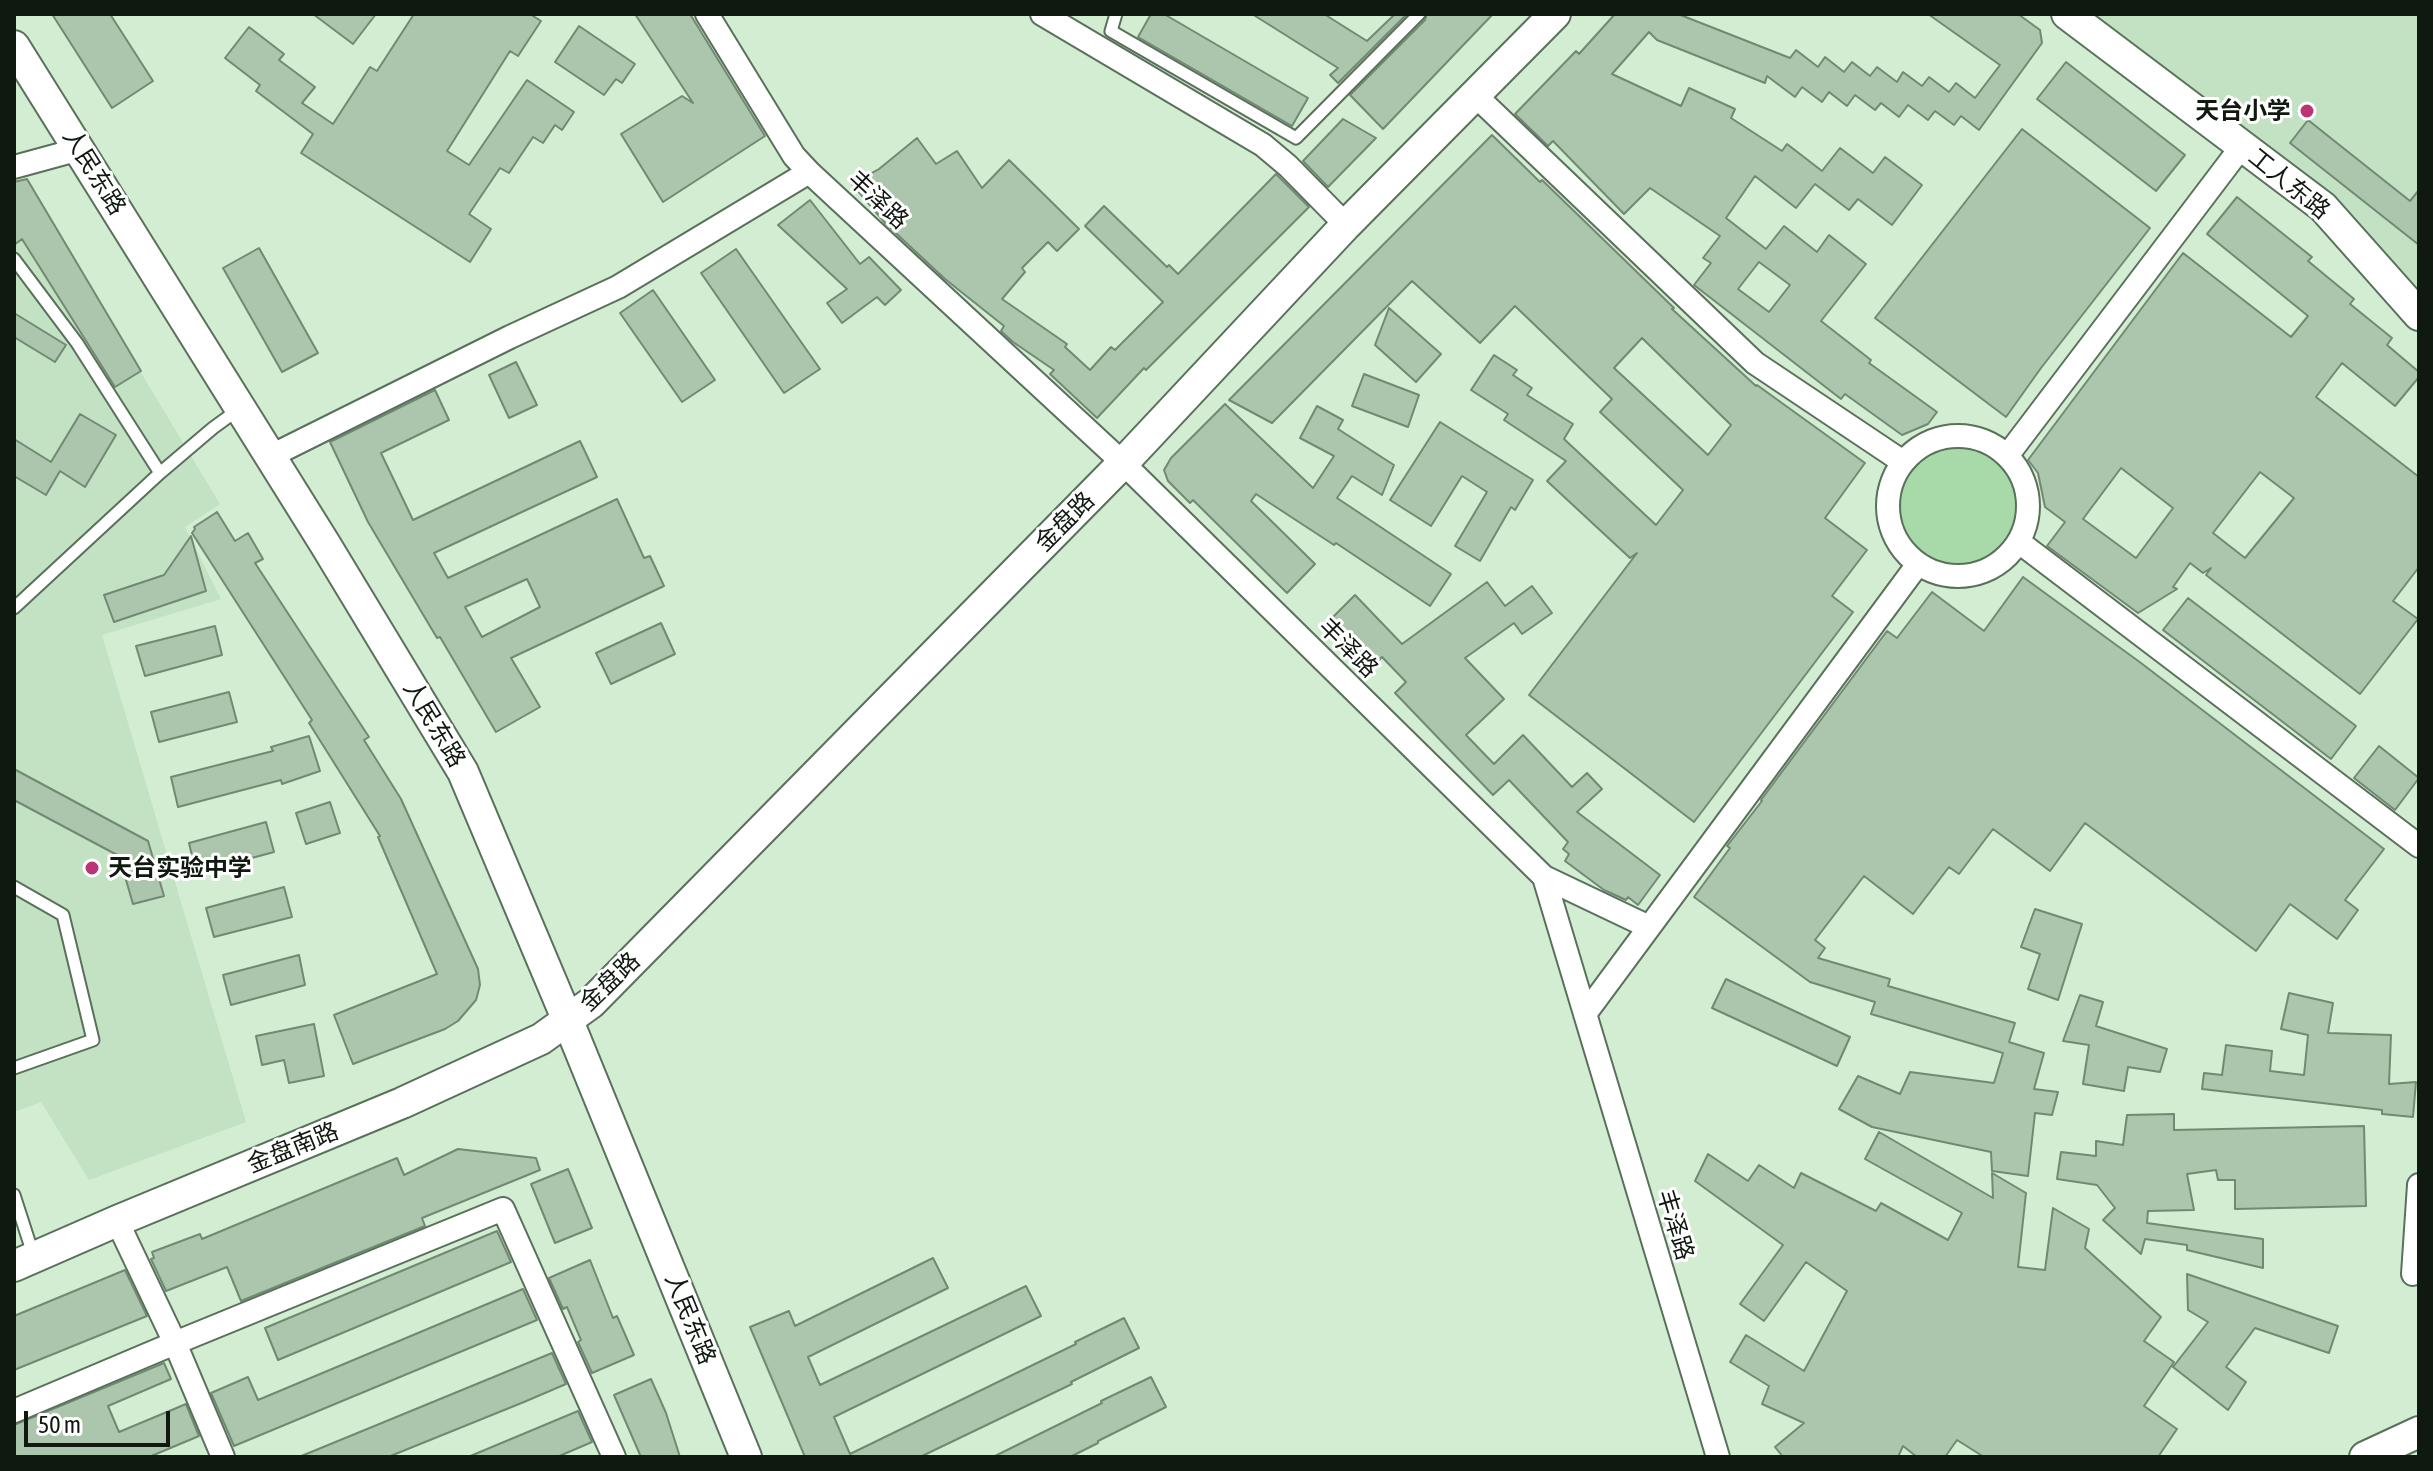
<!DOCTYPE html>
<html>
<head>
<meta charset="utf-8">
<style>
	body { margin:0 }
	#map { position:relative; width:2433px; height:1471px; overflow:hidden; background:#d3edd3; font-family:"Asap Condensed",sans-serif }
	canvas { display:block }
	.frame { position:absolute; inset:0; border:16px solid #101910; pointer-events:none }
	.scale { position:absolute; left:24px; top:1411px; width:146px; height:36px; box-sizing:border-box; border:4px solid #101910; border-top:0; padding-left:10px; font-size:24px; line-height:28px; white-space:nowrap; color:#101910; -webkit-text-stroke:6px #fff; paint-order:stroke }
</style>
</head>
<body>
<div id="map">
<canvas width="2433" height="1471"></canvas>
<div class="frame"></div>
<div class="scale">50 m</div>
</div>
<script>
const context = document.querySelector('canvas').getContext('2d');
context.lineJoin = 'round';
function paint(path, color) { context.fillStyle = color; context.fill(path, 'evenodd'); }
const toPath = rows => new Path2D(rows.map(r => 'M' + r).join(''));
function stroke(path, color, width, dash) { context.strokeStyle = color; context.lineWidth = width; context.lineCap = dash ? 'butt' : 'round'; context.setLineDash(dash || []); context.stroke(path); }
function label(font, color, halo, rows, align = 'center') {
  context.font = font + ' "Asap Condensed","Noto Sans SC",sans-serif'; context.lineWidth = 6; context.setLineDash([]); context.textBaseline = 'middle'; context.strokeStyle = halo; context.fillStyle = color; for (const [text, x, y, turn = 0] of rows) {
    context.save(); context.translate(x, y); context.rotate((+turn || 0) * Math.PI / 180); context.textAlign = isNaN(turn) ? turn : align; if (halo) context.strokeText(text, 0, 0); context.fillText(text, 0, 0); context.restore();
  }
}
paint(toPath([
	[2067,14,2419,14,2419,315,2323,207],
	[28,185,220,504,185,527,221,599,102,635,246,1122,89,1180,41,1102,14,1112,14,189]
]), '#c2e2c3');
paint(toPath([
	'1888 506a70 70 0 1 1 140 0a70 70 0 1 1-140 0Z'
]), '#a7d9a9');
const building = toPath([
	[52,14,110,14,153,81,112,108,52,14],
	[313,14,376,14,353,44,313,14],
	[414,14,530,14,541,21,518,56,510,51,447,151,469,165,527,80,574,112,562,130,555,125,543,143,533,137,509,173,500,168,469,214,491,229,470,262,301,153,313,134,256,91,260,85,225,58,249,27,284,54,279,60,315,87,302,103,333,124,370,67,377,71,414,14],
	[635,14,690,14,765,136,663,202,621,134,682,96,693,103,635,14],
	[1151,14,1164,14,1308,98,1292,126,1138,37,1151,14],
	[1252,14,1324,14,1367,41,1395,14,1407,14,1338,83,1330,75,1338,68,1252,14],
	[1427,14,1493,14,1383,129,1350,95,1425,20,1427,14],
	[1615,14,1678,14,1790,58,1796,50,1818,67,1825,57,1844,72,1852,62,1870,76,1877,67,1897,82,1903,72,1922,86,1929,77,1949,92,1956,83,1975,98,2000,65,1928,14,2018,14,2040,30,2042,43,1979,130,1961,116,1954,125,1935,111,1928,120,1908,105,1899,117,1881,103,1875,110,1855,95,1847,106,1829,92,1822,102,1802,87,1795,97,1767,76,1765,83,1657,40,1649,32,1612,74,1681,106,1689,88,1735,109,1731,118,1782,151,1787,144,1822,171,1840,148,1873,173,1885,157,1922,185,1892,225,1858,199,1849,210,1815,184,1796,208,1755,176,1726,218,1766,249,1784,226,1817,252,1829,235,1866,264,1821,321,1871,360,1869,363,1937,412,1928,424,1902,435,1845,394,1841,399,1694,285,1711,263,1703,258,1720,236,1650,188,1624,214,1553,141,1548,146,1515,114,1576,51,1579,54,1615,14],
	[1759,262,1790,285,1769,312,1738,289,1759,262],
	[579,26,635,64,622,83,616,79,604,95,555,62,579,26],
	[2066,62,2185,155,2156,191,2037,99,2066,62],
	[1343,119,1376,138,1328,187,1303,161,1343,119],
	[2308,120,2410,201,2419,190,2419,245,2290,143,2308,120],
	[2022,129,2150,228,2041,368,2006,417,1875,318,2022,129],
	[1492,135,1540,182,1542,180,1674,308,1672,309,1756,386,1757,385,1865,463,1825,518,1867,550,1832,596,1853,612,1694,822,1529,695,1637,553,1630,558,1547,481,1566,461,1504,420,1508,414,1471,390,1494,355,1517,370,1513,375,1532,388,1527,395,1573,424,1564,439,1656,525,1683,490,1600,412,1612,399,1515,306,1480,343,1412,281,1272,423,1229,400,1492,135],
	[1642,338,1731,425,1708,455,1614,368,1642,338],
	[917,138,936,164,957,151,982,188,1009,160,1079,229,1057,251,1048,242,1022,268,1025,272,1002,299,1067,344,1065,347,1090,370,1111,347,1115,350,1163,302,1085,226,1104,206,1167,267,1169,265,1178,274,1276,174,1309,207,1146,370,1144,368,1097,418,1050,374,1054,370,1013,342,1001,331,1004,326,945,279,885,223,852,184,879,169,917,138],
	[27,179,141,371,115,387,22,239,14,245,14,182,27,179],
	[2237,197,2312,257,2308,261,2354,299,2350,304,2392,338,2387,345,2419,372,2419,377,2395,406,2342,363,2316,397,2419,477,2419,567,2393,601,2418,619,2360,694,2206,575,2211,568,2203,573,2190,563,2173,587,2177,589,2138,613,2047,546,2065,522,2045,507,2038,473,2028,460,2183,253,2291,337,2308,316,2207,234,2237,197],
	[2121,468,2173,508,2136,558,2083,519,2121,468],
	[2260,472,2294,498,2245,558,2213,533,2260,472],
	[810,200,860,264,869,257,901,290,885,305,877,297,842,323,827,303,847,289,778,225,810,200],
	[259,248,318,353,282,372,223,268,259,248],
	[736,249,820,369,784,393,701,273,736,249],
	[653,290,715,380,682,402,620,313,653,290],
	[1389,308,1441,354,1416,382,1375,345,1389,308],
	[14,313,66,345,55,362,14,337,14,313],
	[516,362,537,405,509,418,489,375,516,362],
	[1364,374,1419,395,1408,427,1352,406,1364,374],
	[435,390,449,420,381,453,413,520,580,441,597,477,434,553,448,578,617,499,644,558,650,556,664,586,511,658,540,707,496,732,440,637,437,638,368,522,330,442,435,390],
	[527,579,540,607,482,637,465,607,527,579],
	[1225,404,1313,488,1334,456,1300,438,1317,406,1343,420,1338,429,1394,465,1382,495,1352,476,1337,498,1451,574,1430,606,1336,543,1334,545,1256,494,1251,501,1315,564,1287,593,1193,500,1190,503,1168,481,1164,470,1171,458,1225,404],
	[80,414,116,435,85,487,60,471,46,495,14,476,14,439,51,462,80,414],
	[1440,422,1533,480,1515,510,1511,507,1480,561,1455,546,1487,492,1462,476,1431,526,1390,500,1440,422],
	[217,512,235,541,248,533,263,559,255,563,369,737,364,740,401,799,478,969,480,985,476,1000,458,1021,445,1029,353,1064,334,1015,437,974,378,837,380,836,309,723,312,720,192,533,195,529,194,527,217,512],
	[191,536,206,591,114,622,104,595,164,575,191,536],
	[2023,577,2141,663,2384,849,2345,900,2358,910,2337,939,2290,904,2256,951,2085,823,2050,871,1993,829,1959,874,1949,867,1913,914,1864,876,1815,940,1825,948,1818,958,1890,979,1888,986,2015,1023,2009,1042,2044,1053,2034,1089,2058,1092,2052,1115,2035,1113,2028,1176,1992,1171,1991,1152,1872,1127,1839,1109,1858,1076,1900,1094,1910,1072,1994,1083,2003,1053,1871,1014,1875,1002,1810,982,1694,897,1730,848,1727,846,1762,801,1761,800,1887,631,1897,638,1932,592,1984,631,2023,577],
	[1487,582,1505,606,1532,586,1552,613,1522,634,1514,623,1465,658,1504,699,1466,735,1494,764,1523,735,1572,787,1587,773,1602,789,1577,812,1660,875,1638,905,1628,897,1626,900,1604,890,1565,861,1569,854,1563,849,1568,842,1509,780,1493,795,1395,693,1406,682,1382,657,1371,668,1328,622,1355,595,1402,644,1487,582],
	[2188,598,2356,726,2331,759,2163,630,2188,598],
	[661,623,675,654,611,684,596,653,661,623],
	[215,626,222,655,145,676,136,646,215,626],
	[229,692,237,722,159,742,151,712,229,692],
	[309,736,320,771,282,784,281,780,178,807,171,777,273,751,271,747,309,736],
	[2379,746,2419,778,2395,810,2354,778,2379,746],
	[14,769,148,841,164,896,133,904,119,856,14,800,14,769],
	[330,802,340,833,306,844,296,813,330,802],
	[266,822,274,852,196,873,189,843,266,822],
	[284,887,292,917,214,937,206,908,284,887],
	[2035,909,2082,924,2058,1000,2028,989,2040,954,2021,947,2035,909],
	[299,955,305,985,231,1005,223,975,299,955],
	[1726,979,1850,1037,1837,1066,1712,1008,1726,979],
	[2289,993,2333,1003,2328,1033,2391,1035,2389,1084,2416,1082,2413,1117,2382,1114,2382,1110,2202,1089,2204,1073,2222,1075,2226,1045,2272,1051,2270,1071,2304,1075,2308,1035,2281,1029,2289,993],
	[2080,995,2103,1002,2096,1026,2167,1049,2160,1072,2128,1067,2124,1091,2083,1084,2089,1045,2063,1041,2080,995],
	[314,1024,324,1076,289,1083,284,1060,262,1065,256,1036,314,1024],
	[2174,1114,2174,1130,2364,1126,2366,1206,2235,1209,2235,1180,2218,1180,2216,1170,2187,1174,2194,1210,2148,1211,2147,1223,2263,1239,2263,1268,2187,1250,2187,1245,2145,1239,2141,1254,2103,1220,2115,1208,2097,1185,2057,1179,2061,1152,2096,1156,2096,1141,2123,1145,2127,1115,2174,1114],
	[1879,1132,1993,1198,1992,1173,2026,1193,2018,1267,2045,1270,2053,1208,2089,1229,2085,1248,2161,1317,2144,1341,2174,1362,2144,1406,2177,1429,2158,1457,1984,1457,1957,1440,1945,1457,1917,1457,1903,1446,1898,1457,1783,1457,1775,1447,1804,1423,1762,1404,1769,1386,1730,1362,1746,1335,1804,1371,1847,1291,1806,1262,1764,1321,1740,1304,1783,1245,1695,1181,1708,1154,1748,1181,1759,1165,1794,1188,1801,1173,1876,1211,1881,1203,1948,1240,1962,1213,1865,1159,1879,1132],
	[458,1149,536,1158,540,1170,422,1218,425,1226,241,1301,227,1267,166,1291,151,1259,154,1258,152,1252,200,1234,202,1239,397,1158,404,1175,458,1149],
	[568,1169,592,1228,555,1243,531,1184,568,1169],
	[497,1231,511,1262,278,1360,265,1328,497,1231],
	[933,1258,948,1288,808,1357,820,1385,1026,1286,1041,1316,834,1417,850,1454,1076,1344,1075,1342,1124,1318,1139,1348,1071,1382,1072,1384,920,1457,805,1457,750,1327,789,1311,795,1326,933,1258],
	[590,1260,613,1318,617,1316,634,1355,592,1373,578,1342,581,1340,567,1307,563,1309,549,1278,590,1260],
	[125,1270,147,1316,14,1370,14,1316,125,1270],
	[2187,1274,2338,1326,2329,1353,2255,1328,2226,1367,2246,1382,2228,1410,2173,1367,2208,1322,2188,1310,2187,1274],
	[523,1289,537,1320,234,1446,211,1393,248,1377,258,1400,523,1289],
	[552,1353,566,1384,524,1402,388,1457,299,1457,552,1353],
	[164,1363,171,1379,108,1406,119,1432,186,1404,199,1436,149,1457,14,1457,14,1425,164,1363],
	[1151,1377,1166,1407,1098,1441,1098,1443,1070,1457,993,1457,1102,1403,1101,1401,1151,1377],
	[651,1379,666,1413,680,1457,641,1457,614,1395,651,1379],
	[578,1411,592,1442,557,1457,468,1457,578,1411]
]);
paint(building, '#acc6ad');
stroke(building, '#718972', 2);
const lane = toPath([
	[1116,14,1111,31,1296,138,1419,14],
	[14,259,77,343,160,473],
	[14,608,160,473,213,428,239,409],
	[14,887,63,915,93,1040,14,1068],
	[14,1195,34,1257]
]);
const street = toPath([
	[707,14,794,156,809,172,1123,463,1544,877,1718,1457],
	[1042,14,1263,145,1288,166,1346,225],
	[1476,96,1755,363,1903,462],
	[14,167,80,149],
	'1888 506a70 70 0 1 1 140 0a70 70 0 1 1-140 0Z',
	[2007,456,2242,146],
	[269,457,510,337,618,287,809,172],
	[2019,542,2419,846],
	[1544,877,1649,927],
	[1585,1014,1918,564],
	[117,1221,175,1343,223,1457],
	[2413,1274,2419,1185],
	[14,1411,175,1343,503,1209,614,1457]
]);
const secondary = toPath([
	[2067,14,2323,207,2419,315],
	[14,46,325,544,463,772,568,1021,746,1457],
	[14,1266,117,1221,402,1103,541,1039,591,1003,1123,463,1346,225,1555,14],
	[2365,1457,2419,1432]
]);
stroke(lane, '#59705a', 15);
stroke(street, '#59705a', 26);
stroke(secondary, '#59705a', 34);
stroke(lane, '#fff', 11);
stroke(street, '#fff', 22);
stroke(secondary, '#fff', 30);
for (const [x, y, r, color] of [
	[2307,111,8,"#bb3474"],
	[92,868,8,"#bb3474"]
]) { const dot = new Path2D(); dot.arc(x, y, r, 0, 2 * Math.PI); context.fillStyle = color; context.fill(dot); stroke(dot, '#fff', 3); }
label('bold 24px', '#101910', '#fff', [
	["天台小学",2291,111],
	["天台实验中学",108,868,"left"]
], 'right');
label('24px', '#101910', '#fff', [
	["人民东路",94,172,58],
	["工人东路",2289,184,39],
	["丰泽路",878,200,43],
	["金盘路",1065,522,-45],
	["丰泽路",1348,648,45],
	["人民东路",434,724,59],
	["金盘路",610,982,-44],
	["金盘南路",293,1148,-22],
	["丰泽路",1675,1225,73],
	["人民东路",690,1319,68]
]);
</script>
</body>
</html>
